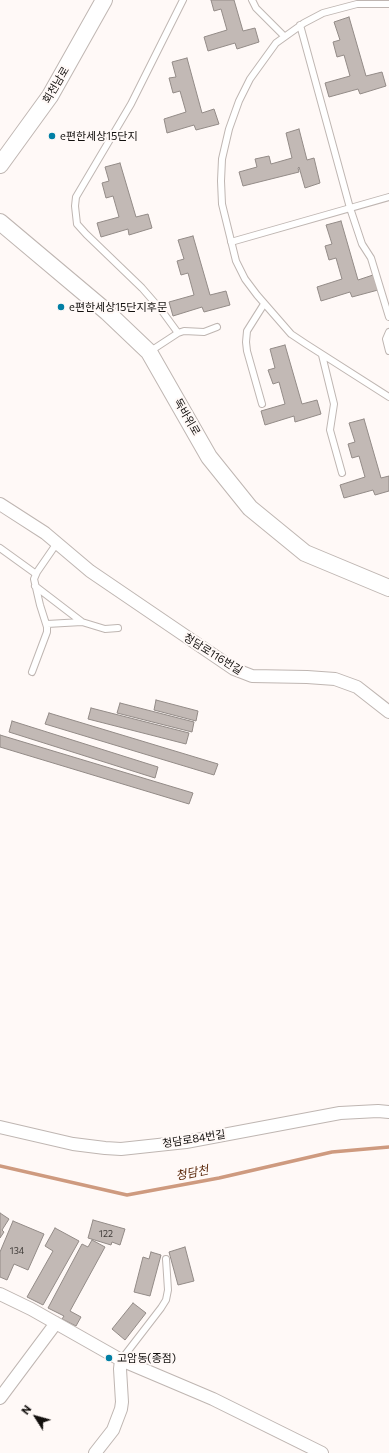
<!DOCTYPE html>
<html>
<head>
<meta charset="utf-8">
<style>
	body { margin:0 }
	#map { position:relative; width:389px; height:1453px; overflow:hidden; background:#fff9f7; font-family:Commissioner,sans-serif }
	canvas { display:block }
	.north { position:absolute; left:16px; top:1397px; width:40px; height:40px; -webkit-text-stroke:3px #fff9f7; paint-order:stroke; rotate:307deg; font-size:11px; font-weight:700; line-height:16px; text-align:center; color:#120f0d }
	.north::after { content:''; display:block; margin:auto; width:14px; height:18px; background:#120f0d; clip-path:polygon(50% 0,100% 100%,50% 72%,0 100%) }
</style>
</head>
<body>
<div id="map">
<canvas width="389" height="1453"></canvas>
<div class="north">N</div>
</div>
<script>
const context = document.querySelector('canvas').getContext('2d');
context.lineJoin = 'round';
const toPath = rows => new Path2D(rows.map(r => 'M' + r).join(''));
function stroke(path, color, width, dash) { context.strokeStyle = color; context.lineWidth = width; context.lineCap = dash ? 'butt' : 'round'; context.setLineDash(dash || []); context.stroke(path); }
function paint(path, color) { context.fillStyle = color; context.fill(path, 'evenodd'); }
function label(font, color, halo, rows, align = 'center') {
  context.font = font + ' Commissioner,"Noto Sans KR",sans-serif'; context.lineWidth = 4; context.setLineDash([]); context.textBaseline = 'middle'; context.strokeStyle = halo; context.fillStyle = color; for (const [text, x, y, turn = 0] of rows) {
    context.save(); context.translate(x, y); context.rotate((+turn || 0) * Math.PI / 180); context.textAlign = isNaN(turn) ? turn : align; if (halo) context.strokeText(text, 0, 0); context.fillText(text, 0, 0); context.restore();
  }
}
stroke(toPath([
	[0,1166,127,1195,219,1178,332,1152,389,1147]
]), '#ce9a7f', 3.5);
const building = toPath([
	[211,0,234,0,243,31,255,28,259,42,237,49,235,43,208,51,204,37,227,30,221,9,214,11,211,0],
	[349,17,366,76,382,72,386,86,360,94,358,89,329,97,325,83,350,76,344,55,337,57,333,42,340,40,334,22,349,17],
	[187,58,202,113,214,109,219,124,196,130,194,125,167,133,164,119,186,112,180,91,173,93,169,78,176,77,172,62,187,58],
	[299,129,307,160,314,158,320,183,305,188,299,167,298,168,299,172,243,186,239,172,257,167,255,159,269,156,271,164,292,158,286,133,299,129],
	[120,163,136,217,148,214,152,228,129,235,128,229,101,237,97,223,119,217,113,196,106,198,102,183,109,181,105,167,120,163],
	[341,221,358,280,373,275,378,290,352,297,350,292,321,301,317,287,342,279,336,258,329,260,325,246,332,244,326,225,341,221],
	[193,236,210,295,226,291,230,305,204,312,202,307,173,316,169,302,194,295,188,273,181,275,177,261,184,259,178,240,193,236],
	[285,345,302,404,317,400,321,414,295,422,294,416,265,425,261,411,285,404,279,382,273,384,268,370,275,368,270,349,285,345],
	[364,419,381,478,389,476,389,491,375,495,373,490,344,498,340,485,365,477,359,456,352,458,348,444,355,442,349,423,364,419],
	[156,700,198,711,196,721,154,710,156,700],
	[120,703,194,722,192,732,117,713,120,703],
	[91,708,189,733,186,744,88,719,91,708],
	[49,713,218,764,214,775,45,724,49,713],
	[12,721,158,767,155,778,9,732,12,721],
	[0,735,193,793,189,804,0,747,0,735],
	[0,1213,9,1219,2,1230,4,1232,0,1238,0,1213],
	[93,1220,125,1229,120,1245,112,1242,111,1245,88,1238,93,1220],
	[13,1221,44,1234,28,1270,14,1264,7,1280,0,1277,0,1252,13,1221],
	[55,1228,79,1241,43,1305,27,1297,53,1251,45,1246,55,1228],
	[92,1240,105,1247,70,1311,81,1317,76,1326,62,1319,64,1316,48,1308,82,1244,88,1247,92,1240],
	[185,1247,194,1281,178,1285,169,1252,185,1247],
	[151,1252,161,1255,150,1296,134,1292,143,1257,149,1259,151,1252],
	[133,1303,146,1313,125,1340,112,1329,133,1303]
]);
paint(building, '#c2b9b5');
stroke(building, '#938b87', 1);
const service = toPath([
	[252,0,256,8,284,36],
	[389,4,357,4,323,13,304,23,276,43,250,79,239,101,229,129,222,159,221,181,222,204,236,261,245,279,257,295,291,334,306,344,389,397],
	[300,25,350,208,362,244,371,258,389,317],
	[231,242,389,197],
	[389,332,386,339,389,351],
	[178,333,162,311,142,288,86,234,77,224,75,206,76,197,131,104,183,0],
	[149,352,178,333,184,331,204,332,217,327],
	[322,355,334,404,330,430,342,473],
	[262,404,247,351,246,342,247,331,264,304],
	[0,548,36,574],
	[35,586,82,622,105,629,118,628],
	[47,624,82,622],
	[32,672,47,632,47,627,40,605,34,579,37,572,57,543],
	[121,1360,161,1308,166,1300,168,1290,166,1259]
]);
const minor = toPath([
	[0,504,45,533,90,571,234,669,252,676,307,677,335,679,357,687,389,712],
	[0,1127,73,1144,105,1148,121,1149,186,1142,340,1113,378,1111,389,1112],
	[0,1294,31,1309,121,1360,213,1399,322,1453],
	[0,1398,56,1323],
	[95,1453,113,1430,121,1409,122,1402,120,1369,121,1360]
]);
const secondary = toPath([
	[0,165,50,96,104,0],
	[0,222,107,312,149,352,209,457,250,508,305,553,389,588]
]);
stroke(service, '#bfb6b2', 8);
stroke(minor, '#bfb6b2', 14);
stroke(secondary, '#bfb6b2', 18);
stroke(service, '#fff', 6);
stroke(minor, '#fff', 12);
stroke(secondary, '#fff', 16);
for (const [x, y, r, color] of [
	[52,136,4,"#017fa5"],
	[61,307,4,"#017fa5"],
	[109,1358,4,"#017fa5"]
]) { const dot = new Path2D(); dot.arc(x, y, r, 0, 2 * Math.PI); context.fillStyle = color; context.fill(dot); stroke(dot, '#fff9f7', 1.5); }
label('9px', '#3e3a37', null, [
	["122",106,1234],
	["134",17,1251]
]);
label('11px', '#120f0d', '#fff9f7', [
	["회천남로",56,85,-59],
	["독바위로",187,417,60],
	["청담로116번길",213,654,32],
	["청담로84번길",194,1139,-9]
]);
label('11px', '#120f0d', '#fff9f7', [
	["e편한세상15단지",60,136],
	["e편한세상15단지후문",69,307],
	["고암동(종점)",117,1358]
], 'left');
label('italic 12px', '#5d2b0e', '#fff9f7', [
	["청담천",192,1173,-11]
]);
</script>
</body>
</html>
